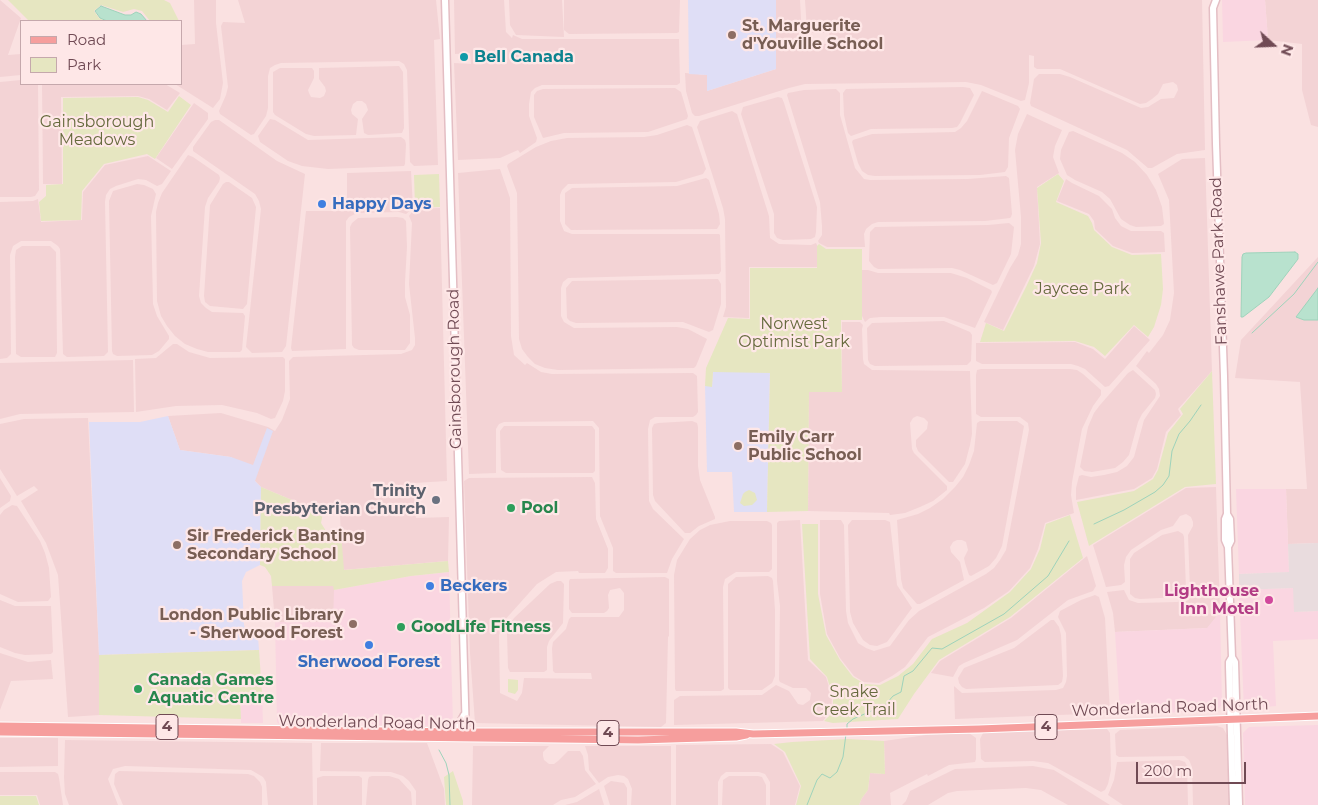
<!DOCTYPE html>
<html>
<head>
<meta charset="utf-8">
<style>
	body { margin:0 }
	#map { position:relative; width:1318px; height:805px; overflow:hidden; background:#fae1e1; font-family:Montserrat,sans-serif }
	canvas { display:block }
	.legend { position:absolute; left:20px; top:20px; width:162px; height:65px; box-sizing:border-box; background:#fee7e7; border:1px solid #c5a8ac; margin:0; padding:6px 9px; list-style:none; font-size:15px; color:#704a54 }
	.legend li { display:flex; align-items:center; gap:10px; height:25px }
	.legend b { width:25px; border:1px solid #c5a8ac }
	.north { position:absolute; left:1248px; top:20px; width:50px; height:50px; -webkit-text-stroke:4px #fee7e7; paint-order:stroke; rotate:110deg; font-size:14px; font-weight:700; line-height:20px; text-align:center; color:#704a54 }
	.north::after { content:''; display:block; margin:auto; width:18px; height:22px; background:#704a54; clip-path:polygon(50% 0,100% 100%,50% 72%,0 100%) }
	.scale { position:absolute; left:1136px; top:762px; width:110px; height:22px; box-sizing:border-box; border:2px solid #704a54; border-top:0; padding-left:6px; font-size:15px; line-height:18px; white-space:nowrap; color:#704a54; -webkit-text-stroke:4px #fee7e7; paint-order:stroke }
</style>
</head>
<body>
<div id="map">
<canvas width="1318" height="805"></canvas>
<ul class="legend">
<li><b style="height:6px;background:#f69e9d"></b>Road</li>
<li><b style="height:14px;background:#e6e6c1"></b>Park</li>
</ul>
<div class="north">N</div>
<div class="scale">200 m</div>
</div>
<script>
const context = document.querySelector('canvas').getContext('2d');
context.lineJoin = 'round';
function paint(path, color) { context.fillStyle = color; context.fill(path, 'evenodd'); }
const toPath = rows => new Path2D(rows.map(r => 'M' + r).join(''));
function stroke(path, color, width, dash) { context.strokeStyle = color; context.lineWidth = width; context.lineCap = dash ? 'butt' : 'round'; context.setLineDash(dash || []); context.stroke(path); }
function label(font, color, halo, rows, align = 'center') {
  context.font = font + ' Montserrat,sans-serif'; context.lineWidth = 4.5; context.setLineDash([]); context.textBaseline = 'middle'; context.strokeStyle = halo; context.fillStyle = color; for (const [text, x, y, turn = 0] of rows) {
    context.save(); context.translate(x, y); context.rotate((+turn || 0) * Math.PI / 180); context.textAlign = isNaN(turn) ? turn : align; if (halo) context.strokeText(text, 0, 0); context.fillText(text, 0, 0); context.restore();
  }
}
paint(toPath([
	[0,0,21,18,8,55,21,54,21,75,0,77],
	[194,0,216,0,216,23,223,83,220,99,213,108,175,84,181,84,181,45,195,44],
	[238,0,436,0,440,39,434,40,438,165,414,166,410,162,407,70,404,64,399,61,281,63,275,65,270,68,268,76,268,108,266,116,254,134,251,135,220,114,219,111,226,95,228,87,221,26,223,22,245,23],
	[454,0,504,0,506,32,512,38,513,35,522,39,679,39,680,83,677,85,542,85,535,88,531,92,529,104,529,116,537,138,536,142,520,153,518,150,500,158,458,160,454,63,471,64,470,53,455,54],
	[509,0,562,0,564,37,516,35,510,25],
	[564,0,680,0,679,32,677,33,569,34,564,30],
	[776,0,800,0,802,37,805,40,810,40,825,44,831,44,829,33,813,33,807,30,805,0,1202,0,1205,150,1177,154,1152,168,1148,168,1127,150,1031,106,1030,103,1034,79,1039,74,1060,74,1070,77,1141,108,1148,107,1161,99,1174,98,1178,90,1177,85,1173,82,1163,84,1158,94,1152,99,1146,103,1140,104,1060,69,1037,69,1034,67,1034,56,1029,55,1029,83,1025,100,1021,101,981,85,966,82,805,84,789,88,699,116,695,116,692,113,686,91,685,73,707,75,707,91,776,69],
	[1265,0,1318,0,1318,127,1311,125,1302,90,1302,44,1268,40],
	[399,66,403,72,404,128,402,133,368,135,364,133,362,119,368,110,366,104,362,101,357,101,353,104,351,110,352,114,358,119,356,135,314,136,306,134,275,115,273,112,273,72,280,68,312,68,314,71,314,78,308,90,309,93,311,97,320,98,324,96,326,91,325,87,319,79,319,68],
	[21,80,21,84,38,84,39,190,35,196,31,197,0,197,0,82],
	[42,84,165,84,180,93,167,110,149,99,138,96,61,97,62,184,43,184],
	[963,87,970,88,974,95,960,123,957,127,952,128,871,129,851,136,848,133,844,115,843,93,846,89],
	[675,88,681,92,688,116,687,119,648,132,564,133,543,138,534,117,534,95,537,91,543,89],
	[836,89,840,93,840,115,855,168,864,179,870,180,968,179,1006,176,1009,178,1012,214,1011,217,1010,218,985,221,878,222,872,224,866,229,864,234,865,247,827,247,819,243,818,241,822,235,822,226,820,202,787,95,788,93,804,90],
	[982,91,1018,106,1020,109,1009,138,1008,167,1005,172,980,175,875,176,868,175,862,171,858,163,852,142,853,140,872,134,955,132,961,128,967,121],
	[778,97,782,98,784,103,817,207,816,232,815,237,811,239,783,240,777,238,774,233,774,214,741,114,743,107],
	[194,103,208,113,208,119,172,169,156,158],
	[732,111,737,114,769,216,770,238,779,244,811,245,816,243,817,245,817,267,749,267,749,318,723,317,726,307,725,219,723,208,697,127,700,121],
	[1027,114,1062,130,1055,146,1053,157,1059,173,1037,187,1040,244,1034,266,1003,330,984,322,1010,268,1018,255,1021,244,1021,217,1015,150,1018,134],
	[270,119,275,120,308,140,401,137,405,140,406,144,405,164,404,166,328,169,302,166,288,161,260,142,258,136],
	[215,120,219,120,277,161,305,174,286,346,282,352,252,353,246,347,261,209,259,201,255,194,193,151,193,147,211,122],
	[687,125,692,127,706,169,703,174,676,182,568,184,562,190,560,195,560,221,564,231,572,234,719,234,720,235,721,271,719,274,568,278,563,282,561,288,561,316,564,322,574,328,677,327,688,329,707,339,696,366,694,368,558,370,545,368,535,364,528,357,522,349,519,339,517,193,507,166,508,164,536,147,551,141,567,138,644,137,657,135],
	[1073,131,1122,153,1135,162,1147,175,1156,190,1162,207,1164,224,1161,226,1136,227,1130,225,1121,219,1110,199,1102,192,1075,180,1067,175,1060,159,1061,150,1069,132],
	[188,155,193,157,219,175,220,178,219,182,208,198,205,207,199,296,201,303,206,308,212,312,243,313,245,316,242,350,240,352,208,352,197,349,185,344,175,336,167,326,161,316,157,301,156,212,158,203,162,193],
	[148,156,171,171,162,184,157,186,146,180,138,179,116,186,110,189,106,195,105,202,108,352,104,356,67,357,63,354,60,249,58,246,51,241,21,241,13,246,10,255,11,354,7,358,0,359,0,202,33,201,38,199,41,222,82,220,83,192,105,165],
	[1205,158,1212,371,1178,409,1181,415,1166,432,1157,469,1152,478,1134,489,1076,500,1076,488,1079,476,1082,475,1091,477,1104,475,1117,472,1127,466,1134,457,1144,420,1160,396,1159,389,1156,384,1136,366,1147,351,1149,353,1163,335,1170,320,1174,293,1169,200,1158,174,1182,159],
	[500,169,510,198,511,336,514,355,525,365,527,363,541,372,552,374,693,373,697,376,698,412,696,415,693,417,655,417,650,420,648,429,649,501,653,509,684,539,672,559,667,573,616,573,613,571,613,548,600,516,599,428,593,421,504,422,499,424,496,429,496,473,469,474,458,173],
	[411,171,413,208,406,214,399,212,357,213,349,217,346,221,346,349,292,351,291,348,306,211,347,211,347,173],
	[706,178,709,180,719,214,720,224,717,229,571,230,565,224,565,193,572,188,677,186],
	[1066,179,1072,183,1099,196,1112,209,1115,218,1121,226,1131,231,1161,231,1164,233,1165,252,1132,253,1113,246,1095,229,1094,221,1089,214,1057,201],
	[226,182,229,182,252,198,256,207,247,304,243,309,210,306,205,302,204,296,210,205,223,184],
	[137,184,144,185,153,189,156,194,151,216,153,304,157,316,169,336,169,339,159,351,152,355,117,356,113,354,112,351,109,201,113,191],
	[440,208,447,481,414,483,416,518,449,517,448,561,343,570,340,516,323,513,261,487,231,457,180,450,168,416,221,413,268,427,275,431,282,420,290,399,289,361,293,357,401,354,412,350,415,345,415,338,409,284,412,223,409,216,414,209],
	[397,217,403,218,406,221,407,247,405,282,405,297,410,315,410,343,405,350,359,350,354,348,352,345,350,227,352,223,358,218],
	[1009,223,1014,227,1011,254,997,283,993,285,960,270,952,268,878,269,874,267,869,261,870,232,875,227,988,225],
	[22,246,50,246,56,252,57,353,55,357,21,357,16,354,15,257,16,250],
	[1318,257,1318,543,1288,544,1286,489,1307,489,1300,382,1235,378,1241,340],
	[862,270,868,270,878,273,951,273,967,278,991,290,992,292,975,328,944,317,881,317,870,318,865,322,862,316],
	[718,279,721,284,721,304,713,330,709,332,683,322,576,323,570,321,567,318,566,288,572,281],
	[944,321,970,332,972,335,971,361,967,365,875,366,870,364,868,360,867,328,872,323],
	[842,322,860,322,863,325,862,329,863,359,864,364,872,370,970,371,972,434,970,445,965,464,953,482,949,482,918,451,916,446,916,440,927,429,928,422,924,418,917,416,913,418,910,423,912,449,914,453,947,486,947,490,933,501,920,507,905,513,890,515,889,513,808,511,809,391,842,392],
	[1134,326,1150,340,1109,386,1105,387,1085,369,1078,366,1071,364,982,364,976,361,976,343,978,343,1075,342,1093,349,1105,359],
	[173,344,177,344,189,352,210,358,283,357,285,359,285,391,283,401,275,418,271,419,257,413,222,405,176,406,136,412,135,359,156,358],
	[133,360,134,412,20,414,0,419,0,363],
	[981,369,1070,369,1077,370,1083,374,1101,390,1101,395,1093,406,1082,429,1072,482,1071,495,1074,513,1045,523,1038,549,1030,568,1009,591,984,608,928,637,905,667,892,676,879,683,864,682,854,676,840,658,827,634,820,594,820,520,841,520,844,525,846,611,848,623,858,643,866,648,874,651,890,646,909,620,919,611,986,574,994,568,1000,560,1006,550,1029,430,1028,423,1020,417,981,417,976,414,976,375,977,370],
	[1133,370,1155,390,1156,394,1155,398,1142,414,1138,422,1129,455,1123,462,1115,468,1092,472,1084,471,1080,467,1088,427,1094,413,1100,405,1128,373],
	[88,418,99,655,99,715,68,717,58,575,46,543,21,501,38,490,34,486,17,496,0,469,0,424,24,419],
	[692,421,697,423,698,427,698,466,700,480,715,517,715,519,699,526,690,533,685,533,655,501,653,495,652,428,654,424,658,423],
	[980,421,1017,421,1024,426,1002,546,996,558,989,566,971,576,969,575,965,563,964,558,968,550,966,542,962,540,957,540,953,542,950,547,951,552,960,562,964,580,920,604,917,604,903,588,901,579,897,520,918,514,930,508,943,499,955,487,963,477,969,465,974,451,977,423],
	[504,426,592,426,595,430,595,471,593,473,506,473,501,470,500,431],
	[592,477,595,483,596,519,608,549,608,568,605,573,579,573,578,571,556,572,537,584,503,622,499,635,500,693,517,701,522,693,524,678,592,679,591,673,555,673,553,671,552,648,553,642,566,629,569,619,571,617,619,617,624,610,624,593,620,588,610,590,608,595,609,608,607,611,604,613,572,613,569,609,569,581,570,579,665,577,669,579,669,636,668,637,666,723,661,727,475,723,470,653,464,481,469,478],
	[0,478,11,496,10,501,0,508],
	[1216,487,1220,612,1208,628,1115,632,1113,613,1107,592,1124,590,1129,600,1138,603,1177,602,1183,601,1189,594,1190,589,1188,535,1193,526,1193,522,1191,517,1186,514,1180,516,1173,526,1161,530,1131,550,1126,557,1124,565,1125,582,1121,585,1106,587,1093,545,1186,488],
	[12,505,17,506,40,541,45,553,49,568,51,597,48,601,18,602,0,594,0,515,4,510],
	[800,520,808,660,826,677,832,697,831,711,823,721,674,725,674,700,680,696,762,695,776,685,789,691,798,704,803,705,810,700,811,693,806,688,793,688,780,682,779,680,780,606,777,581,777,523,779,521],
	[852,520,885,520,890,522,897,585,912,608,887,642,877,646,870,645,863,640,853,623,850,612,848,525],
	[730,521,767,521,771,523,772,525,772,569,769,572,736,572,725,579,723,587,724,689,721,691,676,691,675,689,674,575,677,560,690,539,700,530,710,525],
	[1178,531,1183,534,1184,537,1186,589,1184,594,1180,597,1140,599,1135,598,1130,594,1130,559,1134,553,1162,535],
	[1087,556,1096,586,1093,591,1068,600,1017,640,964,663,959,666,953,677,931,673,940,661,1011,618],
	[768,576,772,578,773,581,775,610,775,676,772,683,762,690,730,690,728,688,728,584,736,577],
	[557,581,561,581,564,584,563,623,549,641,547,647,547,670,544,672,510,672,508,668,507,633,509,625,514,618,550,584],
	[272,586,334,586,334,622,275,622],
	[1095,595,1099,597,1105,618,1110,713,955,719,954,686,962,693,1056,690,1063,688,1066,682,1067,676,1066,633,1058,617,1060,611,1081,600],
	[0,600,15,606,51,606,53,652,51,654,25,655,15,653,0,647],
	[1051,620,1054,620,1059,627,1061,635,1063,676,1062,682,1058,685,966,689,962,687,959,683,958,678,964,668,1014,648],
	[0,653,28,662,51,660,53,679,11,681,0,710],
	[1217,726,1223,728,1227,735,1229,805,1193,805,1192,767,1189,760,1184,756,1119,757,1116,755,1115,734,1120,730],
	[1107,729,1110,733,1111,770,1108,784,1105,790,1101,792,1048,763,1033,761,985,762,981,759,980,739,983,733,986,731],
	[969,733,976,738,976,759,975,762,949,765,928,776,927,774,890,793,891,805,859,805,862,798,868,790,870,773,885,774,884,741,926,735],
	[0,738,58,738,58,766,0,767],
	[65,740,312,743,313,805,268,805,266,782,263,777,251,770,125,766,113,769,108,779,118,805,69,805,65,794,64,778],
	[321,743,427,743,444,789,445,805,416,805,416,791,409,781,403,776,391,772,320,771],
	[771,744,783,752,800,786,795,805,770,805,770,782,765,774,759,772,726,772,721,776,718,782,718,805,676,805,676,745],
	[473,746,549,746,543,752,543,756,544,760,549,764,554,764,558,761,568,751,580,751,583,756,585,770,596,784,575,797,561,800,553,805,472,805],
	[585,746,671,746,671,805,631,805,632,789,628,779,624,776,618,775,608,777,599,783,589,770,588,755],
	[1179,760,1185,762,1187,766,1188,805,1123,805,1108,795,1114,780,1117,762],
	[1033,766,1054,770,1110,805,1068,805,1041,790,1026,788,957,791,948,793,928,805,902,805,906,801,910,791,955,769],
	[119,771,248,774,254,776,260,782,262,787,262,805,123,805,114,784,115,774],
	[0,772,55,772,58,774,59,778,63,805,40,805,37,795,0,795],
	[323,776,359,776,362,778,362,805,317,805,317,778],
	[372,776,389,776,399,779,411,792,412,805,366,805,368,780,369,777],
	[729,776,758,776,762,777,766,785,766,805,722,805,723,780],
	[611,781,624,783,627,788,627,805,610,805,604,786],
	[599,789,604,805,565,805,577,802]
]), '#f3d3d5');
paint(toPath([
	[1222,0,1265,0,1268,40,1223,42],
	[1236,489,1286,489,1289,572,1239,574],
	[449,572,453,726,279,724,277,722,275,622,333,622,334,590,411,576],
	[1294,588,1295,612,1318,611,1318,639,1273,641,1276,706,1244,709,1239,590],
	[1220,612,1222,704,1217,711,1124,714,1120,712,1115,632,1207,628],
	[262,693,263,723,241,723,240,694],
	[1318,725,1318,805,1245,805,1243,733,1249,727]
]), '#fad6e1');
paint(toPath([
	[1318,543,1318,611,1294,612,1293,588,1239,590,1239,574,1289,572,1288,544]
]), '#e9dcde');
paint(toPath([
	[688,0,776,0,776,69,707,91,707,75,689,74],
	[713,372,770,372,767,512,734,512,732,472,707,472,705,386,712,386],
	[168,416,180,450,231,457,253,465,267,428,273,431,255,481,261,487,260,565,246,572,242,581,244,625,246,630,258,637,259,650,99,655,89,422,140,422]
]), '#dfdef6');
paint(toPath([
	[8,0,164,0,170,3,179,21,150,21,142,11,134,9,123,12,101,5,94,11,99,18,105,21,29,21],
	[179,96,191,105,155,159,147,154,104,164,82,191,81,220,41,221,39,202,46,196,46,185,63,184,63,98,138,97,148,100,168,112],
	[439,174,440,207,415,208,414,175],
	[1058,174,1064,181,1056,202,1088,216,1092,223,1094,230,1112,247,1132,255,1161,254,1163,289,1161,305,1154,327,1148,337,1134,325,1105,356,1094,347,1075,341,980,342,986,323,1004,331,1027,285,1037,263,1041,243,1037,188],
	[819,244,826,249,862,249,862,320,841,320,842,392,809,392,808,511,767,512,770,373,713,372,712,387,705,386,706,368,728,318,750,319,750,268,817,268,817,246],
	[1212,371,1216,484,1185,487,1089,546,1077,502,1134,491,1153,479,1158,470,1168,433,1183,414,1180,409],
	[261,487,323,513,321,523,328,534,341,533,344,570,448,561,449,572,411,576,334,590,333,586,272,586,271,576,265,567,260,565],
	[749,490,755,493,757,500,752,505,744,506,740,503,743,494,745,492],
	[1070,515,1083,558,1010,617,939,660,914,694,898,719,833,723,824,721,833,712,833,698,827,677,810,659,802,524,818,524,818,594,826,635,840,660,853,677,865,684,880,685,898,676,913,664,932,639,967,623,1010,592,1031,569,1040,549,1046,524],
	[259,650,262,693,240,694,241,719,99,715,99,655],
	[508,679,518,680,518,690,515,694,508,692],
	[848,739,884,741,885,774,870,773,868,790,862,798,859,805,796,805,801,786,785,752,774,744,792,742],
	[453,771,463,801,463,805,446,805,444,777],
	[0,796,36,796,39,805,0,805]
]), '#e6e6c1');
const water = toPath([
	[101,6,125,15,131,15,136,12,141,14,147,21,107,21,100,18,95,11,101,6],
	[1295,252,1298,254,1298,259,1269,297,1243,317,1241,317,1242,257,1243,254,1246,253,1295,252],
	[1318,288,1318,320,1304,320,1296,317,1318,288]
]);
paint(water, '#b8e2ce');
stroke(water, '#9ed3bb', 1);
stroke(toPath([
	[1252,333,1294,294,1318,262],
	[1094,524,1124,510,1155,492,1163,485,1169,476,1172,451,1179,434,1190,421,1201,405],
	[886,704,893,696,901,692,904,676,913,671,932,648,942,649,1004,614,1048,576,1069,541],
	[847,728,847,724,853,719,876,709],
	[439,750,446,763,449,775,450,805],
	[807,805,817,780,822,774,830,778,837,772,843,757,846,734]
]), '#9ed3bb', 1);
const secondary = toPath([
	[445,0,466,736],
	[1216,0,1213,8,1216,144,1224,376,1227,514,1225,519,1225,540,1228,547],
	[1227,514,1230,519,1231,541,1228,547,1232,657,1229,662,1229,667,1233,805],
	[1232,657,1235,662,1239,805],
	[447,731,458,726,464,715]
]);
const primary = toPath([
	[0,726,466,732,736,732,753,734,979,729,1318,716],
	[0,732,638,740,736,737,746,735]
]);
stroke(secondary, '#e4bec4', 9);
stroke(primary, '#fff', 9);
stroke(secondary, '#fff', 6);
stroke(primary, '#f69e9d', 7);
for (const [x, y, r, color] of [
	[732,35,5,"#8d6e63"],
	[464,57,5,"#0f9aa8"],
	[322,204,5,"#3f7fe0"],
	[738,446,5,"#8d6e63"],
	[436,500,5,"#6b7280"],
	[511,508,5,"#2e9e5b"],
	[177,545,5,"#8d6e63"],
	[430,586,5,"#3f7fe0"],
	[1269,600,5,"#d1479c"],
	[353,624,5,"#8d6e63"],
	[401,627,5,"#2e9e5b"],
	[369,645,5,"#3f7fe0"],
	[138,689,5,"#2e9e5b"]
]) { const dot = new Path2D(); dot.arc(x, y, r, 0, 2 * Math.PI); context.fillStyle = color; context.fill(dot); stroke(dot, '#fee7e7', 2); }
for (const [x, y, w] of [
	[167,727,22],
	[1046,727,22],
	[608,733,22]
]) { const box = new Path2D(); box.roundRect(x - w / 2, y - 12.5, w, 25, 4); context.fillStyle = '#fee7e7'; context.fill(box); stroke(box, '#704a54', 1); }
label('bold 15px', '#704a54', null, [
	["4",167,727],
	["4",1046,727],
	["4",608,733]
]);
label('bold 16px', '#785e54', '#fee7e7', [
	["St. Marguerite",742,26],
	["d'Youville School",742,44],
	["Emily Carr",748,437],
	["Public School",748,455],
	["Sir Frederick Banting",187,536],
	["Secondary School",187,554],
	["London Public Library",343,615,"right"],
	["- Sherwood Forest",343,633,"right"]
], 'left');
label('bold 16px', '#0d838f', '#fee7e7', [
	["Bell Canada",474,57]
], 'left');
label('16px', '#666a3d', '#fee7e7', [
	["Gainsborough",97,122],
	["Meadows",97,140],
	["Jaycee Park",1082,289],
	["Norwest",794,324],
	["Optimist Park",794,342],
	["Snake",854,692],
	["Creek Trail",854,710]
]);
label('bold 16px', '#366cbe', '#fee7e7', [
	["Happy Days",332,204],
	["Beckers",440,586],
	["Sherwood Forest",369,662,"center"]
], 'left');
label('16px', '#704a54', '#fee7e7', [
	["Fanshawe Park Road",1219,261,-92],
	["Gainsborough Road",455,369,-91],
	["Wonderland Road North",1170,708,-2],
	["Wonderland Road North",377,723,1]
]);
label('bold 16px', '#5b616d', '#fee7e7', [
	["Trinity",426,491],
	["Presbyterian Church",426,509]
], 'right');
label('bold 16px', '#27864d', '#fee7e7', [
	["Pool",521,508],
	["GoodLife Fitness",411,627],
	["Canada Games",148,680],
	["Aquatic Centre",148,698]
], 'left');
label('bold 16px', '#b23c85', '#fee7e7', [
	["Lighthouse",1259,591],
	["Inn Motel",1259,609]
], 'right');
</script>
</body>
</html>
